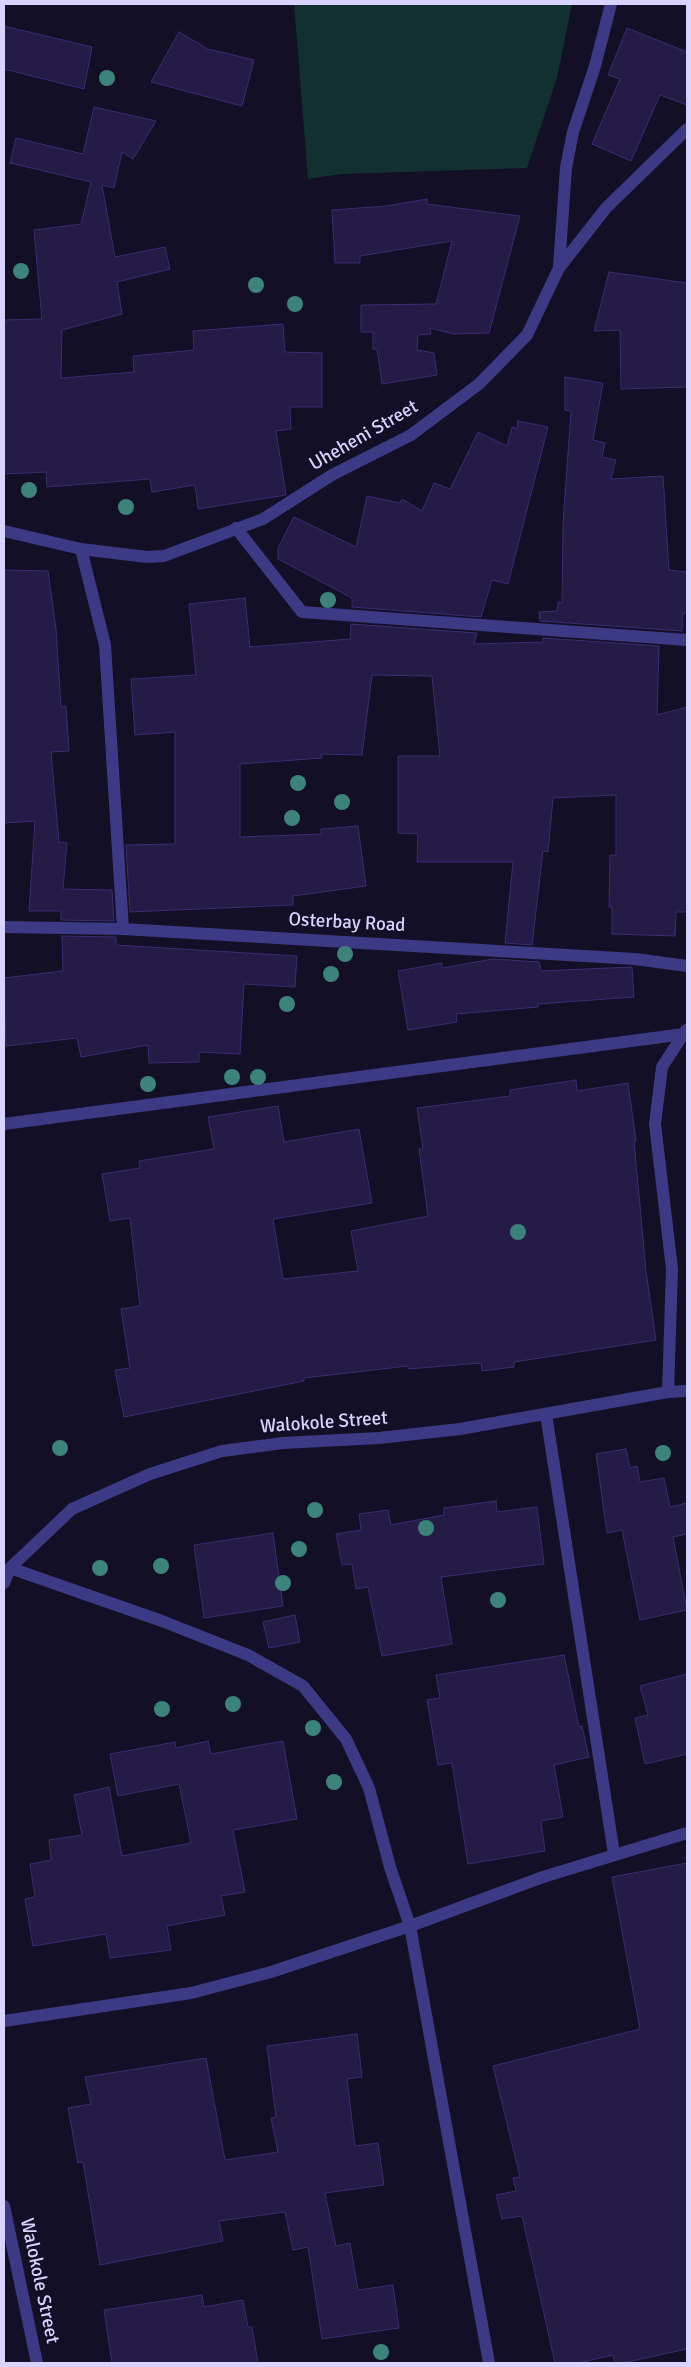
<!DOCTYPE html>
<html>
<head>
<meta charset="utf-8">
<style>
	body { margin:0 }
	#map { position:relative; width:691px; height:2367px; overflow:hidden; background:#130f26; font-family:Signika,sans-serif }
	canvas { display:block }
	.frame { position:absolute; inset:0; border:5px solid #d9d4ff; pointer-events:none }
</style>
</head>
<body>
<div id="map">
<canvas width="691" height="2367"></canvas>
<div class="frame"></div>
</div>
<script>
const context = document.querySelector('canvas').getContext('2d');
context.lineJoin = 'round';
function paint(path, color) { context.fillStyle = color; context.fill(path, 'evenodd'); }
const toPath = rows => new Path2D(rows.map(r => 'M' + r).join(''));
function stroke(path, color, width, dash) { context.strokeStyle = color; context.lineWidth = width; context.lineCap = dash ? 'butt' : 'round'; context.setLineDash(dash || []); context.stroke(path); }
function label(font, color, halo, rows, align = 'center') {
  context.font = font + ' Signika,sans-serif'; context.lineWidth = 4; context.setLineDash([]); context.textBaseline = 'middle'; context.strokeStyle = halo; context.fillStyle = color; for (const [text, x, y, turn = 0] of rows) {
    context.save(); context.translate(x, y); context.rotate((+turn || 0) * Math.PI / 180); context.textAlign = isNaN(turn) ? turn : align; if (halo) context.strokeText(text, 0, 0); context.fillText(text, 0, 0); context.restore();
  }
}
paint(toPath([
	[294,4,572,4,557,78,527,168,341,174,308,179]
]), '#12302f');
const building = toPath([
	[4,26,92,47,84,89,4,69,4,26],
	[627,28,687,52,687,105,660,95,631,161,592,144,620,79,608,75,627,28],
	[179,32,208,49,254,60,242,106,151,82,179,32],
	[94,107,156,121,133,159,122,152,114,188,102,185,115,257,165,247,170,269,117,282,122,314,62,330,61,378,134,372,133,356,194,350,193,331,283,324,285,352,322,353,322,407,290,407,291,429,276,431,286,495,198,509,195,485,152,492,150,479,47,487,46,472,4,474,4,320,42,319,34,230,81,224,91,182,10,163,16,138,83,154,94,107],
	[427,199,427,204,520,216,489,333,454,334,430,328,431,334,418,335,417,350,434,353,437,375,382,384,377,349,373,349,373,332,361,332,361,305,436,304,452,241,360,256,360,263,335,263,332,210,386,206,427,199],
	[609,272,687,283,687,387,621,389,620,330,594,331,609,272],
	[565,377,603,383,593,440,605,443,602,457,616,460,611,479,663,476,669,570,686,572,687,577,687,613,683,613,682,631,540,621,539,612,557,611,558,602,562,603,563,524,571,411,565,410,565,377],
	[518,421,548,427,508,584,492,580,481,617,352,607,352,598,278,559,278,548,294,517,356,547,367,496,400,503,402,499,422,511,434,483,450,489,478,432,507,446,512,427,517,429,518,421],
	[4,570,48,571,56,629,61,707,66,706,69,751,51,752,59,842,67,843,63,889,112,890,114,921,61,920,61,911,29,911,35,821,4,823,4,570],
	[245,598,250,647,350,639,351,624,477,633,474,644,543,642,543,638,659,646,657,715,687,707,687,912,676,912,675,936,612,934,612,907,609,907,610,855,616,855,616,795,553,798,548,852,543,851,532,945,505,943,513,862,417,862,418,834,398,833,398,756,440,756,432,676,372,675,362,755,321,754,322,758,240,764,240,837,321,834,321,829,358,826,366,886,293,896,293,905,130,912,126,845,175,844,175,732,135,735,131,679,196,675,189,604,245,598],
	[62,936,116,937,116,945,297,956,295,987,244,984,240,1054,199,1052,199,1062,149,1063,148,1045,81,1057,77,1038,6,1046,4,978,63,971,62,936],
	[493,959,539,962,541,971,632,967,634,997,538,1004,538,1007,456,1014,457,1022,408,1030,398,971,442,963,442,968,493,959],
	[576,1080,577,1091,628,1083,636,1141,634,1141,646,1271,656,1340,514,1362,514,1367,482,1371,481,1363,408,1369,408,1366,304,1378,304,1381,124,1417,115,1370,130,1368,121,1309,140,1306,130,1218,110,1221,102,1174,140,1168,139,1161,214,1149,208,1117,278,1106,284,1142,359,1129,372,1203,273,1219,283,1279,358,1271,351,1231,428,1216,419,1149,423,1149,417,1108,510,1096,510,1090,576,1080],
	[626,1449,630,1468,637,1466,640,1482,664,1478,670,1507,687,1503,687,1534,673,1537,687,1610,640,1620,622,1530,607,1533,596,1454,626,1449],
	[496,1501,497,1512,537,1507,544,1564,441,1577,452,1644,382,1656,368,1587,356,1589,352,1564,342,1565,336,1534,361,1530,359,1514,388,1510,391,1525,444,1515,444,1508,496,1501],
	[273,1533,283,1606,204,1618,194,1545,273,1533],
	[295,1615,300,1642,269,1648,263,1622,295,1615],
	[564,1655,579,1727,582,1726,589,1757,554,1765,563,1817,541,1821,545,1851,468,1864,452,1763,438,1765,427,1700,440,1698,436,1675,564,1655],
	[687,1674,687,1754,645,1764,635,1718,648,1715,640,1686,687,1674],
	[208,1741,211,1754,283,1741,297,1819,233,1830,245,1892,221,1896,225,1915,167,1926,171,1950,110,1958,106,1934,33,1946,25,1899,35,1897,30,1864,51,1860,49,1840,82,1835,74,1795,109,1787,122,1856,191,1843,179,1784,118,1796,110,1754,175,1742,176,1748,208,1741],
	[687,1863,687,2349,623,2363,615,2363,613,2355,578,2363,555,2363,522,2216,502,2219,496,2195,516,2191,513,2178,520,2177,493,2066,640,2029,612,1877,687,1863],
	[357,2034,362,2077,347,2079,355,2146,378,2143,384,2185,325,2193,336,2246,350,2243,358,2290,393,2285,399,2328,322,2339,308,2247,293,2250,285,2212,219,2221,223,2241,100,2265,83,2162,78,2163,68,2108,91,2104,85,2077,206,2058,225,2160,278,2152,271,2118,276,2117,267,2046,357,2034],
	[202,2295,204,2307,243,2300,248,2327,252,2327,258,2363,112,2363,104,2310,202,2295]
]);
paint(building, '#241b47');
stroke(building, '#3b2d73', 1);
stroke(toPath([
	[236,528,302,612,687,640]
]), '#3d3a85', 12);
stroke(toPath([
	[559,267,566,168,573,132,595,66,611,4],
	[4,531,81,549,147,557,164,556,263,519,332,475,411,435,479,384,527,335,559,268,606,208,687,129],
	[81,549,105,645,123,929],
	[4,927,123,929,635,959,687,966],
	[4,1124,684,1034],
	[668,1392,672,1269,655,1124,662,1067,686,1030],
	[546,1414,614,1854],
	[10,1568,162,1621,248,1655,303,1686,346,1739,369,1788,390,1867,410,1926,489,2363],
	[4,1583,10,1568,72,1509,150,1474,222,1451,283,1443,379,1438,460,1429,668,1392,687,1391],
	[4,2021,191,1993,271,1972,410,1926,543,1877,687,1833],
	[4,2206,37,2363]
]), '#3d3a85', 12);
context.fillStyle = '#3d827b';
for (const [x, y] of [
	[107,78],
	[21,271],
	[256,285],
	[295,304],
	[29,490],
	[126,507],
	[328,600],
	[298,783],
	[342,802],
	[292,818],
	[345,954],
	[331,974],
	[287,1004],
	[232,1077],
	[258,1077],
	[148,1084],
	[518,1232],
	[60,1448],
	[663,1453],
	[315,1510],
	[426,1528],
	[299,1549],
	[161,1566],
	[100,1568],
	[283,1583],
	[498,1600],
	[233,1704],
	[162,1709],
	[313,1728],
	[334,1782],
	[381,2352]
]) { context.beginPath(); context.arc(x, y, 8, 0, 2 * Math.PI); context.fill(); }
label('19px', '#d9d4ff', '#130f26', [
	["Uheheni Street",364,436,-30],
	["Osterbay Road",347,923,3],
	["Walokole Street",324,1423,-4],
	["Walokole Street",39,2281,78]
]);
</script>
</body>
</html>
